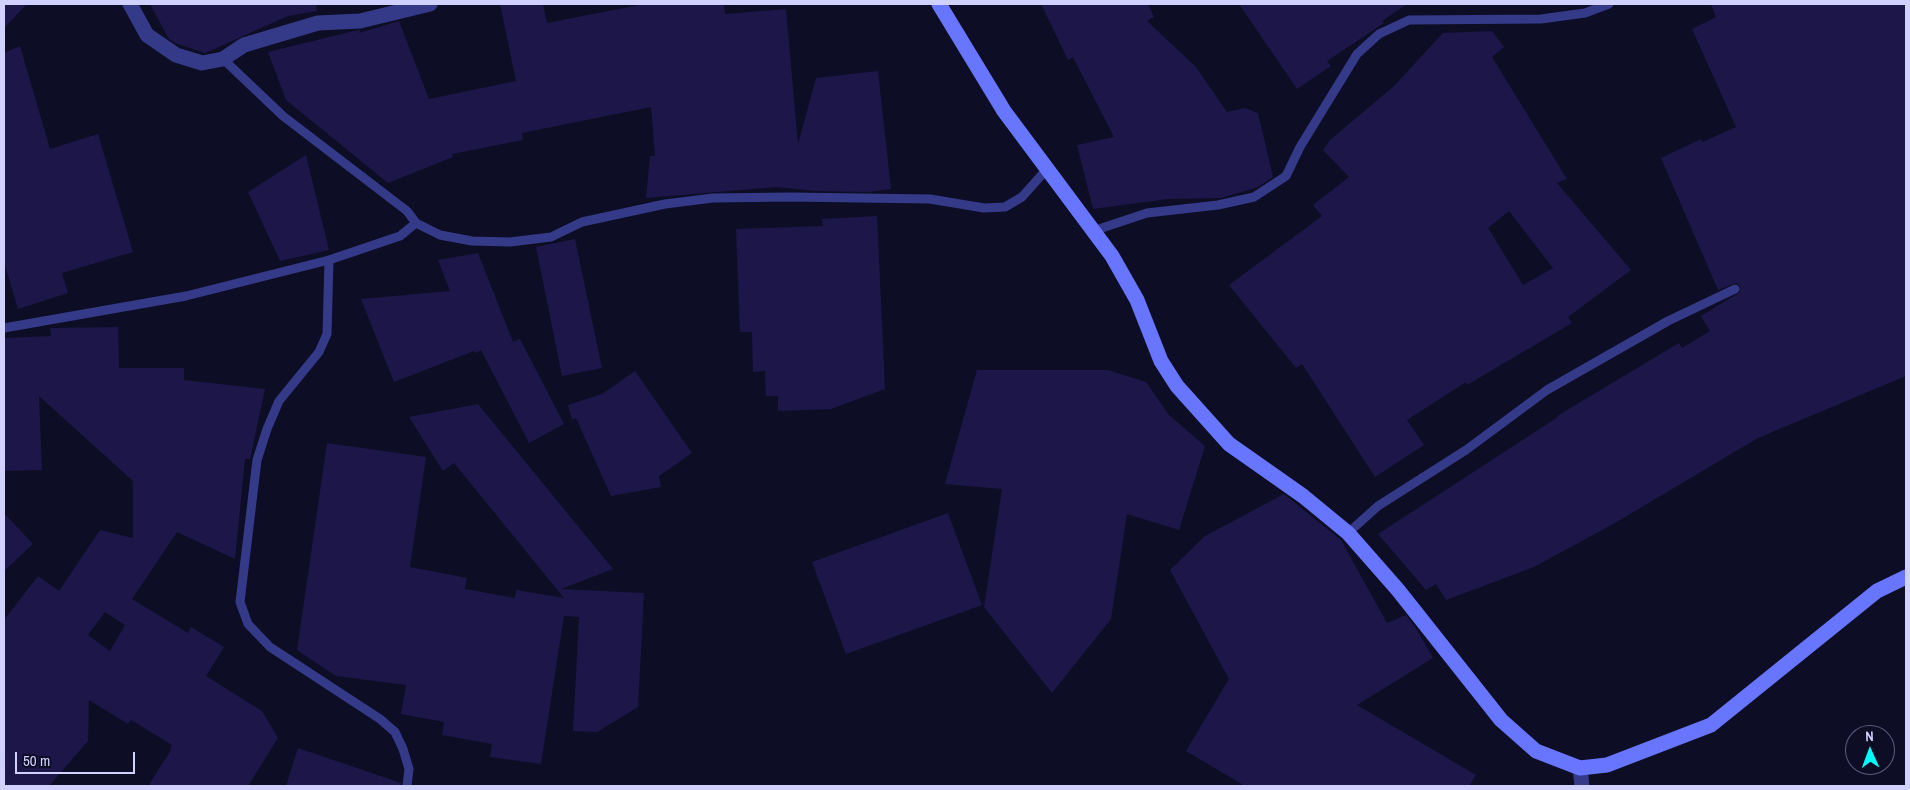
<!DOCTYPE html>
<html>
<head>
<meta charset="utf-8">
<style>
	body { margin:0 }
	#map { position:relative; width:1910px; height:790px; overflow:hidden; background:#0e0d26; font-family:"Archivo Narrow",sans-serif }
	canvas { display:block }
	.frame { position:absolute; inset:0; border:5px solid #d1d1ff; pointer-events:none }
	.north { position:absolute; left:1845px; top:725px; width:50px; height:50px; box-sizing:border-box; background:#0e0d26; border:1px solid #5c5b7d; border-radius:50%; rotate:358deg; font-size:14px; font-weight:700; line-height:20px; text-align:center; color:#d1d1ff }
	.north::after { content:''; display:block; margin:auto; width:18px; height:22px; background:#00fcf9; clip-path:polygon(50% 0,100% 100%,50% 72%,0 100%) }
	.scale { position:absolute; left:15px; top:752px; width:120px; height:22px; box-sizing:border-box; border:2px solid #d1d1ff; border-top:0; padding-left:6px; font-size:15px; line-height:18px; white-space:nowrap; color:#d1d1ff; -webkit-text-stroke:4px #0e0d26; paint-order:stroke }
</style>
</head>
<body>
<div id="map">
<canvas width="1910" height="790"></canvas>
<div class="frame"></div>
<div class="north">N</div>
<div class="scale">50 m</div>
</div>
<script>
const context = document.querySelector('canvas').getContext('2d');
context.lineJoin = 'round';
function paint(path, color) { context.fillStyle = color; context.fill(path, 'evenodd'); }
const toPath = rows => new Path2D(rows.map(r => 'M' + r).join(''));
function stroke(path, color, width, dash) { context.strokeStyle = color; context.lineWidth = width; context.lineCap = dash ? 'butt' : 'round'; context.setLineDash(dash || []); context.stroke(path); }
paint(toPath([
	[4,4,27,4,4,28],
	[150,4,316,4,317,11,288,16,205,53,175,43,169,39],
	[500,4,543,4,547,23,644,4,724,4,725,14,786,9,798,144,816,78,878,71,891,189,868,192,815,191,776,187,646,198,650,156,655,156,651,107,522,133,523,140,452,154,453,157,388,183,286,100,268,52,354,31,360,30,359,33,399,21,429,99,516,81],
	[1041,4,1148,4,1154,17,1147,21,1196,67,1227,112,1245,108,1258,113,1273,177,1258,187,1221,198,1168,199,1093,209,1077,145,1114,137,1073,57,1068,60],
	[1239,4,1407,4,1382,21,1384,23,1327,61,1331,66,1297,89],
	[1711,4,1906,4,1906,376,1758,438,1615,523,1534,567,1446,600,1436,584,1426,590,1378,534,1558,417,1557,416,1679,343,1682,348,1710,331,1701,316,1740,292,1740,286,1736,283,1718,290,1661,158,1701,139,1702,142,1736,127,1692,29,1716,17],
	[1492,31,1504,47,1492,57,1567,179,1557,183,1631,270,1568,317,1572,323,1467,385,1466,382,1407,420,1424,445,1375,477,1302,364,1296,368,1229,285,1322,216,1313,205,1349,177,1323,150,1330,140,1394,86,1443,33],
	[1509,211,1553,268,1523,285,1488,228],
	[20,46,50,149,98,134,133,252,62,273,68,293,18,309,4,262,4,53],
	[306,155,329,250,280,261,248,192],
	[877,216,885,389,831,409,778,411,778,396,766,396,765,371,753,372,752,332,740,332,736,229,823,226,822,219],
	[575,239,602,368,562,376,536,247],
	[478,253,513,342,520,339,564,424,529,443,481,350,475,353,474,351,394,382,361,299,450,291,438,260],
	[118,327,119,368,184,368,184,380,265,389,250,459,245,459,235,559,177,532,132,599,188,633,191,627,224,647,206,676,262,711,278,738,248,786,148,786,171,750,170,749,172,745,131,720,128,724,89,700,88,741,49,786,4,786,4,620,38,576,59,591,100,530,133,538,133,481,39,396,42,470,4,471,4,338,51,336,50,328],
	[105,612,125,625,110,651,88,635],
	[977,370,1108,370,1146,382,1169,415,1205,446,1179,530,1127,514,1111,619,1052,693,984,607,1002,489,945,484],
	[635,371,692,453,659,476,661,487,611,496,576,418,572,420,568,405,602,394],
	[478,404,613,569,561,589,644,593,638,707,597,732,573,731,579,617,564,616,541,764,490,757,492,744,442,735,444,722,401,714,406,685,336,676,297,650,327,443,426,457,410,567,467,578,465,589,515,598,516,590,564,598,454,463,443,471,409,417],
	[1284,494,1341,540,1387,623,1406,615,1417,630,1433,658,1357,705,1476,775,1469,786,1245,786,1186,751,1229,679,1170,570,1205,536],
	[4,513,33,544,4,571],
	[948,513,982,605,846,654,812,562],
	[298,748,401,783,401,786,286,786]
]), '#1c1748');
stroke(toPath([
	[223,59,283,116,407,211,416,223,440,235,472,241,510,242,551,237,582,222,665,204,713,198,791,197,930,199,984,208,1005,207,1022,197,1047,169],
	[1093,231,1147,213,1218,205,1254,197,1286,176,1300,147,1357,54,1379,34,1409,20,1541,19,1585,13,1609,4],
	[329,260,327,334,319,352,279,401,267,429,257,460,240,602,248,624,270,647,380,719,395,732,403,749,409,769,407,786],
	[4,328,186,296,329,260,400,236,416,223],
	[1348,533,1378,506,1466,450,1547,390,1668,321,1735,289]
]), '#343a88', 9);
stroke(toPath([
	[130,4,147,35,176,55,202,63,223,59,244,45,318,23,360,21,430,4],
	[1580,768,1582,786]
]), '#343a88', 15);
stroke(toPath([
	[939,4,1004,111,1112,256,1137,300,1161,361,1177,386,1229,444,1303,496,1348,533,1398,590,1501,720,1536,751,1580,768,1607,765,1711,725,1877,591,1906,577]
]), '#6876ff', 15);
</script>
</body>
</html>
